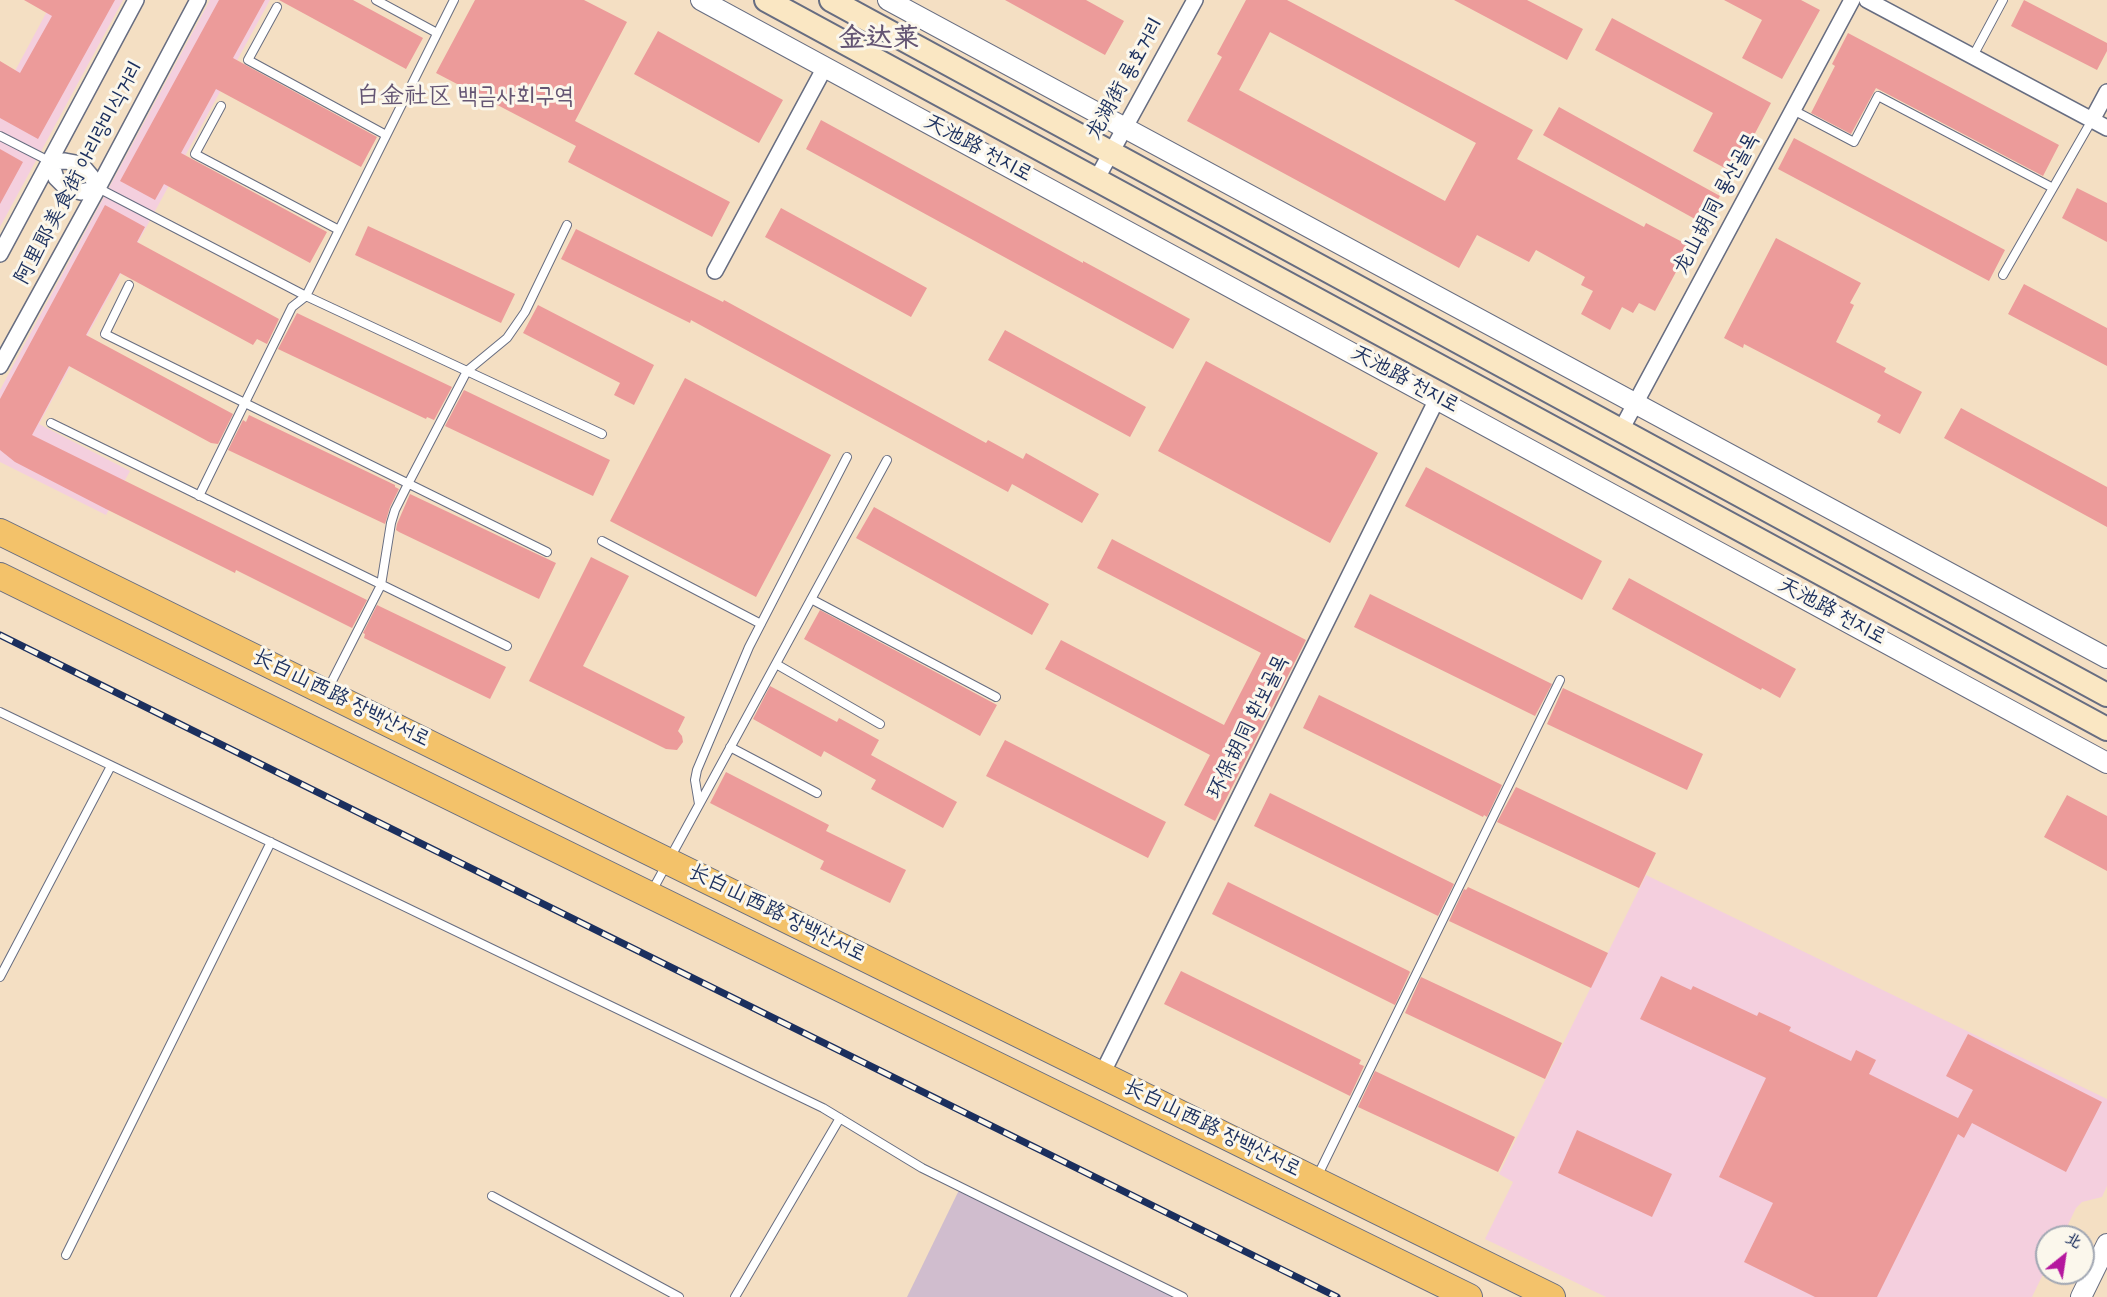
<!DOCTYPE html>
<html>
<head>
<meta charset="utf-8">
<style>
	body { margin:0 }
	#map { position:relative; width:2107px; height:1297px; overflow:hidden; background:#f4dfc3; font-family:"Indie Flower","LXGW WenKai TC",sans-serif }
	canvas { display:block }
	.north { position:absolute; left:2035px; top:1225px; width:60px; height:60px; box-sizing:border-box; background:#fbf7ec; border:2px solid #a1a7b3; border-radius:50%; rotate:30deg; font-size:16px; font-weight:700; line-height:24px; text-align:center; color:#1b2f5e }
	.north::after { content:''; display:block; margin:auto; width:21px; height:27px; background:#b5179e; clip-path:polygon(50% 0,100% 100%,50% 72%,0 100%) }
</style>
</head>
<body>
<div id="map">
<canvas width="2107" height="1297"></canvas>
<div class="north">北</div>
</div>
<script>
const context = document.querySelector('canvas').getContext('2d');
context.lineJoin = 'round';
function paint(path, color) { context.fillStyle = color; context.fill(path, 'evenodd'); }
const toPath = rows => new Path2D(rows.map(r => 'M' + r).join(''));
function stroke(path, color, width, dash) { context.strokeStyle = color; context.lineWidth = width; context.lineCap = dash ? 'butt' : 'round'; context.setLineDash(dash || []); context.stroke(path); }
function label(font, color, halo, rows, align = 'center') {
  context.font = font + ' "Indie Flower","LXGW WenKai TC","Poor Story",sans-serif'; context.lineWidth = 6; context.setLineDash([]); context.textBaseline = 'middle'; context.strokeStyle = halo; context.fillStyle = color; for (const [text, x, y, turn = 0] of rows) {
    context.save(); context.translate(x, y); context.rotate((+turn || 0) * Math.PI / 180); context.textAlign = isNaN(turn) ? turn : align; if (halo) context.strokeText(text, 0, 0); context.fillText(text, 0, 0); context.restore();
  }
}
paint(toPath([
	[53,0,123,0,0,227,0,99],
	[210,0,270,0,39,424,130,471,106,515,0,462,0,390],
	[1646,875,2107,1099,2107,1186,2102,1197,2082,1202,2076,1208,2062,1237,2047,1237,2047,1266,2032,1297,1606,1297,1485,1239,1513,1182,1499,1174]
]), '#f4cfde');
paint(toPath([
	[961,1186,1179,1297,907,1297]
]), '#d0bdce');
paint(toPath([
	[24,0,115,0,38,139,0,118,0,61,20,73,52,16],
	[219,0,265,0,233,58,377,137,361,167,216,89,181,153,327,232,310,263,164,184,155,200,120,181],
	[279,0,353,0,423,38,406,69],
	[475,0,584,0,627,22,575,121,730,202,712,237,568,162,576,146,436,73],
	[1005,0,1086,0,1124,21,1105,55],
	[1246,0,1287,0,1533,130,1517,159,1644,227,1646,223,1690,246,1655,311,1639,303,1633,313,1622,307,1610,330,1581,314,1593,291,1581,285,1585,277,1536,250,1529,262,1477,235,1459,268,1187,121,1222,57,1217,54],
	[1270,32,1476,143,1445,201,1239,90],
	[1454,0,1527,0,1583,29,1567,60],
	[1724,0,1801,0,1820,10,1782,79,1742,58,1762,20],
	[2024,0,2107,43,2107,51,2097,70,2011,26],
	[1612,18,1771,103,1734,173,1693,151,1713,113,1595,50],
	[658,31,783,100,759,143,634,74],
	[1848,33,2059,145,2043,176,1876,88,1851,134,1811,113,1835,66,1832,64],
	[1559,107,1720,196,1704,224,1543,135],
	[821,120,1083,263,1083,261,1190,319,1173,349,806,149],
	[1794,138,2005,250,1989,281,1778,169],
	[0,149,23,162,0,204],
	[2077,188,2107,203,2107,242,2062,218],
	[105,205,145,227,137,242,279,319,267,344,257,339,253,345,120,273,86,335,233,414,218,444,211,443,69,366,32,435,367,600,352,628,236,570,235,573,106,509,15,462,0,450,0,399],
	[781,208,927,288,911,317,765,237],
	[368,226,515,294,501,323,355,255],
	[576,229,723,302,724,300,986,443,988,440,1023,459,1026,453,1099,494,1082,523,1012,484,1008,492,691,320,690,323,561,259],
	[1776,238,1861,283,1850,303,1854,305,1836,342,1886,368,1884,372,1922,392,1900,434,1877,422,1881,415,1744,344,1743,348,1724,338],
	[2024,284,2107,328,2107,366,2008,314],
	[538,305,654,365,634,405,614,395,620,383,523,333],
	[297,313,452,387,434,420,427,417,426,419,278,349],
	[1005,330,1146,407,1130,437,988,360],
	[1206,361,1378,453,1330,543,1158,451],
	[685,378,831,455,756,597,610,521],
	[464,390,610,460,593,496,445,426],
	[1961,408,2107,487,2107,527,1944,438],
	[249,415,395,485,395,487,399,489,390,507,385,524,228,450,243,420,246,422],
	[1426,467,1602,561,1582,600,1405,506],
	[410,494,556,563,539,599,399,532,396,530,397,524],
	[874,507,1049,604,1032,635,856,538],
	[1112,539,1306,640,1215,821,1184,805,1210,755,1045,669,1061,640,1224,725,1261,653,1097,568],
	[591,557,629,576,583,666,685,717,678,731,682,736,683,742,677,750,666,749,529,681],
	[1629,578,1796,669,1780,698,1762,688,1761,690,1612,609],
	[1370,594,1552,684,1535,716,1354,627],
	[377,605,506,667,490,699,364,638,365,634,363,633],
	[820,610,997,705,980,736,804,639],
	[770,686,837,722,839,718,879,740,871,755,957,802,943,828,871,789,876,780,824,751,821,757,753,719],
	[1563,688,1703,754,1687,790,1547,724],
	[1319,695,1502,785,1487,817,1484,815,1483,817,1303,728],
	[1005,740,1166,822,1148,858,986,776],
	[726,772,829,825,826,831,906,870,890,903,820,869,824,861,710,803],
	[1516,787,1656,853,1639,888,1497,822],
	[1270,793,1454,884,1438,916,1254,826],
	[2067,795,2107,816,2107,871,2044,837],
	[1228,882,1409,971,1410,972,1395,1005,1212,914],
	[1468,887,1608,953,1591,988,1449,921,1464,889,1466,890],
	[1181,971,1361,1060,1359,1064,1364,1066,1350,1096,1164,1004],
	[1661,976,1691,990,1693,986,1757,1016,1759,1012,1791,1027,1789,1031,1851,1061,1856,1050,1876,1060,1869,1074,1958,1118,1973,1090,1946,1076,1968,1034,2102,1102,2066,1172,1972,1123,1964,1138,1958,1134,1877,1297,1815,1297,1744,1262,1773,1203,1719,1177,1766,1078,1640,1019],
	[1421,977,1562,1043,1545,1079,1405,1013],
	[1375,1071,1515,1137,1498,1172,1358,1107],
	[1577,1130,1672,1174,1652,1217,1558,1173]
]), '#ec9b9a');
const service = toPath([
	[376,0,437,33],
	[277,7,248,60,386,135],
	[1973,56,2003,0],
	[221,106,195,154,339,230],
	[1793,110,1854,142,1878,96,2053,188],
	[0,136,51,162],
	[98,188,306,296,602,434],
	[2003,275,2092,120],
	[129,285,105,334,547,552],
	[51,423,507,646],
	[199,496,292,307,306,296,454,0],
	[602,541,761,624],
	[811,599,996,697],
	[776,664,880,724],
	[328,689,381,585,391,523,395,510,408,484,467,371,507,338,525,312,567,225],
	[0,712,823,1108,922,1168,1183,1297],
	[730,747,817,793],
	[699,804,695,780,697,770,749,647,847,457],
	[652,891,887,460],
	[0,977,111,766],
	[1317,1177,1560,680],
	[492,1196,679,1297],
	[66,1255,271,842],
	[735,1297,840,1118]
]);
const minor = toPath([
	[1867,0,2107,128],
	[2092,120,2107,92],
	[65,161,81,164,91,176,98,188,81,192,66,188,56,178,51,162,65,161],
	[1096,180,1195,0],
	[0,254,136,0],
	[715,271,825,67],
	[0,366,98,188,198,0],
	[1621,430,1852,0],
	[1101,1076,1437,399]
]);
const tertiary = toPath([
	[701,0,2107,763],
	[888,0,2107,658],
	[2081,1297,2107,1244]
]);
const secondary = toPath([
	[766,0,2107,729],
	[831,0,2107,695]
]);
const primary = toPath([
	[0,532,1552,1297],
	[0,576,1469,1297]
]);
stroke(service, '#676d81', 10);
stroke(minor, '#676d81', 18);
stroke(tertiary, '#676d81', 22);
stroke(secondary, '#676d81', 26);
stroke(primary, '#676d81', 28);
stroke(service, '#fff', 8);
stroke(minor, '#fff', 15);
stroke(tertiary, '#fff', 20);
stroke(secondary, '#fae7c3', 22);
stroke(primary, '#f3c26a', 26);
const rail = toPath([
	[0,635,1337,1297]
]);
stroke(rail, '#1b2f5e', 7);
stroke(rail, '#fbf7ec', 4.5, [14]);
label('21px', '#1b2f5e', '#fbf7ec', [
	["龙湖街 룡호거리",1127,80,-61],
	["天池路 천지로",977,150,28],
	["阿里郎美食街 아리랑미식거리",81,174,-62],
	["龙山胡同 룡산골목",1718,205,-62],
	["天池路 천지로",1404,381,28],
	["天池路 천지로",1831,613,28],
	["长白山西路 장백산서로",340,700,26],
	["环保胡同 환보골목",1250,728,-64],
	["长白山西路 장백산서로",776,915,26],
	["长白山西路 장백산서로",1211,1130,26]
]);
label('24px', '#645573', '#fbf7ec', [
	["白金社区 백금사회구역",465,99]
]);
label('bold 27px', '#645573', '#fbf7ec', [
	["金达莱",879,42]
]);
</script>
</body>
</html>
